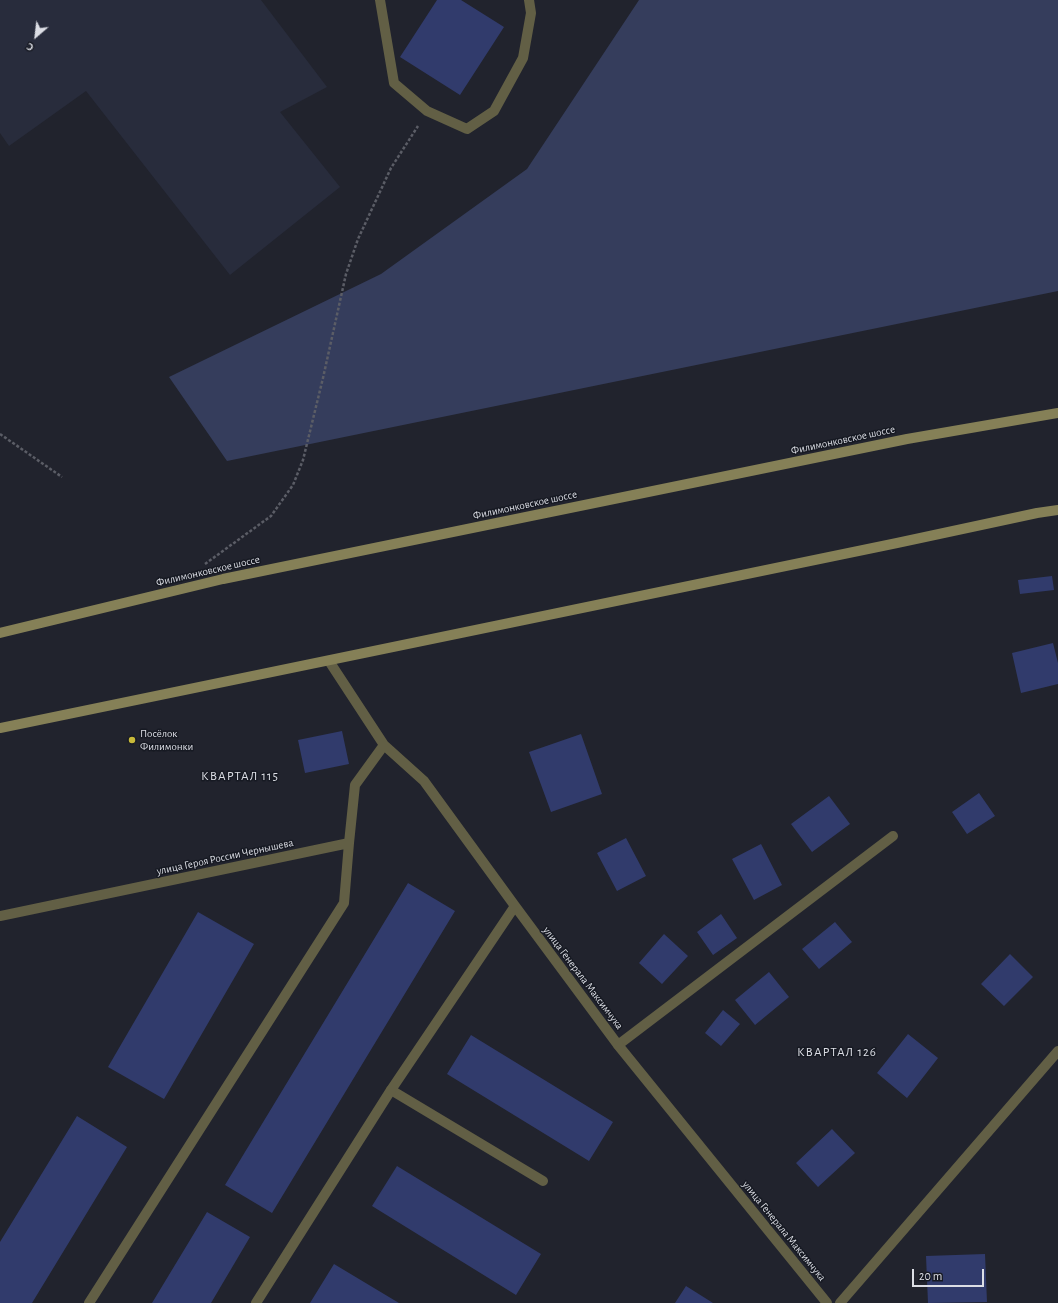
<!DOCTYPE html>
<html>
<head>
<meta charset="utf-8">
<style>
	body { margin:0 }
	#map { position:relative; width:1058px; height:1303px; overflow:hidden; background:#21232d; font-family:"Alegreya Sans",sans-serif }
	canvas { display:block }
	.north { position:absolute; left:16px; top:16px; width:40px; height:40px; -webkit-text-stroke:3px #171a23; paint-order:stroke; rotate:208deg; font-size:11px; font-weight:700; line-height:16px; text-align:center; color:#dcdee5 }
	.north::after { content:''; display:block; margin:auto; width:14px; height:18px; background:#dcdee5; clip-path:polygon(50% 0,100% 100%,50% 72%,0 100%) }
	.scale { position:absolute; left:912px; top:1269px; width:72px; height:18px; box-sizing:border-box; border:2px solid #dcdee5; border-top:0; padding-left:5px; font-size:12px; line-height:14px; white-space:nowrap; color:#dcdee5; -webkit-text-stroke:3px #171a23; paint-order:stroke }
</style>
</head>
<body>
<div id="map">
<canvas width="1058" height="1303"></canvas>
<div class="north">С</div>
<div class="scale">20 m</div>
</div>
<script>
const context = document.querySelector('canvas').getContext('2d');
context.lineJoin = 'round';
function paint(path, color) { context.fillStyle = color; context.fill(path, 'evenodd'); }
const toPath = rows => new Path2D(rows.map(r => 'M' + r).join(''));
function stroke(path, color, width, dash) { context.strokeStyle = color; context.lineWidth = width; context.lineCap = dash ? 'butt' : 'round'; context.setLineDash(dash || []); context.stroke(path); }
function label(font, color, halo, rows, align = 'center') {
  context.font = font + ' "Alegreya Sans",sans-serif'; context.lineWidth = 3; context.setLineDash([]); context.textBaseline = 'middle'; context.strokeStyle = halo; context.fillStyle = color; for (const [text, x, y, turn = 0] of rows) {
    context.save(); context.translate(x, y); context.rotate((+turn || 0) * Math.PI / 180); context.textAlign = isNaN(turn) ? turn : align; if (halo) context.strokeText(text, 0, 0); context.fillText(text, 0, 0); context.restore();
  }
}
paint(toPath([
	[0,0,261,0,327,87,280,112,340,187,230,275,86,91,9,146,0,133]
]), '#282c3c');
paint(toPath([
	[639,0,1058,0,1058,291,227,461,169,377,381,274,527,169]
]), '#353d5c');
paint(toPath([
	[437,0,461,0,504,27,460,95,400,57],
	[1052,576,1054,590,1020,594,1018,580],
	[1053,643,1058,663,1058,684,1021,693,1012,653],
	[342,731,349,764,305,773,298,740],
	[581,734,602,794,551,812,529,752],
	[979,793,995,816,967,834,952,812],
	[829,796,850,824,812,852,791,824],
	[626,838,646,876,617,891,597,853],
	[761,844,782,885,754,900,732,859],
	[408,883,455,911,272,1213,225,1185],
	[198,912,254,944,164,1099,108,1067],
	[721,914,737,938,713,955,697,932],
	[835,922,852,942,819,969,802,949],
	[664,934,688,956,662,984,639,963],
	[1010,954,1033,977,1004,1006,981,984],
	[769,972,789,997,755,1025,735,1000],
	[723,1010,740,1024,721,1046,705,1033],
	[908,1034,938,1058,907,1098,877,1073],
	[471,1035,613,1122,589,1161,447,1074],
	[77,1116,127,1147,32,1303,0,1303,0,1242],
	[832,1129,855,1153,818,1187,796,1163],
	[397,1166,541,1254,516,1295,372,1206],
	[207,1212,250,1237,211,1303,152,1303],
	[985,1254,987,1302,928,1303,926,1256],
	[334,1264,399,1303,310,1303],
	[686,1286,713,1303,675,1303]
]), '#313b6c');
stroke(toPath([
	[0,434,62,477],
	[205,564,271,516,293,485,303,460,323,378,346,274,358,239,391,168,418,126]
]), '#5b5d66', 2.5, [3, 2]);
stroke(toPath([
	[380,0,394,83,427,111,467,129,494,111,523,58,531,13,529,0],
	[618,1045,893,836],
	[391,1090,543,1181],
	[840,1303,1058,1051]
]), '#625f45', 10);
stroke(toPath([
	[329,661,384,745,424,781,515,906,618,1045,827,1303],
	[0,916,349,843,355,785,384,745],
	[89,1303,344,903,349,843],
	[256,1303,391,1090,515,906]
]), '#625f45', 10);
stroke(toPath([
	[0,633,223,579,907,439,1058,413],
	[0,728,897,543,1037,513,1058,510]
]), '#858057', 10);
for (const [x, y, r, color] of [
	[132,740,4,"#c9ba3a"]
]) { const dot = new Path2D(); dot.arc(x, y, r, 0, 2 * Math.PI); context.fillStyle = color; context.fill(dot); stroke(dot, '#171a23', 1.5); }
label('11px', '#dcdee5', '#171a23', [
	["Филимонковское шоссе",843,440,-12],
	["Филимонковское шоссе",525,505,-12],
	["Филимонковское шоссе",208,571,-13],
	["улица Героя России Чернышева",225,857,-12],
	["улица Генерала Максимчука",583,978,53],
	["улица Генерала Максимчука",784,1231,51]
]);
label('11px', '#dcdee5', '#171a23', [
	["Посёлок",140,734],
	["Филимонки",140,747]
], 'left');
context.letterSpacing = '1px';
label('13px', '#dcdee5', '#171a23', [
	["КВАРТАЛ 115",240,776],
	["КВАРТАЛ 126",837,1052]
]);
context.letterSpacing = '0px';
</script>
</body>
</html>
